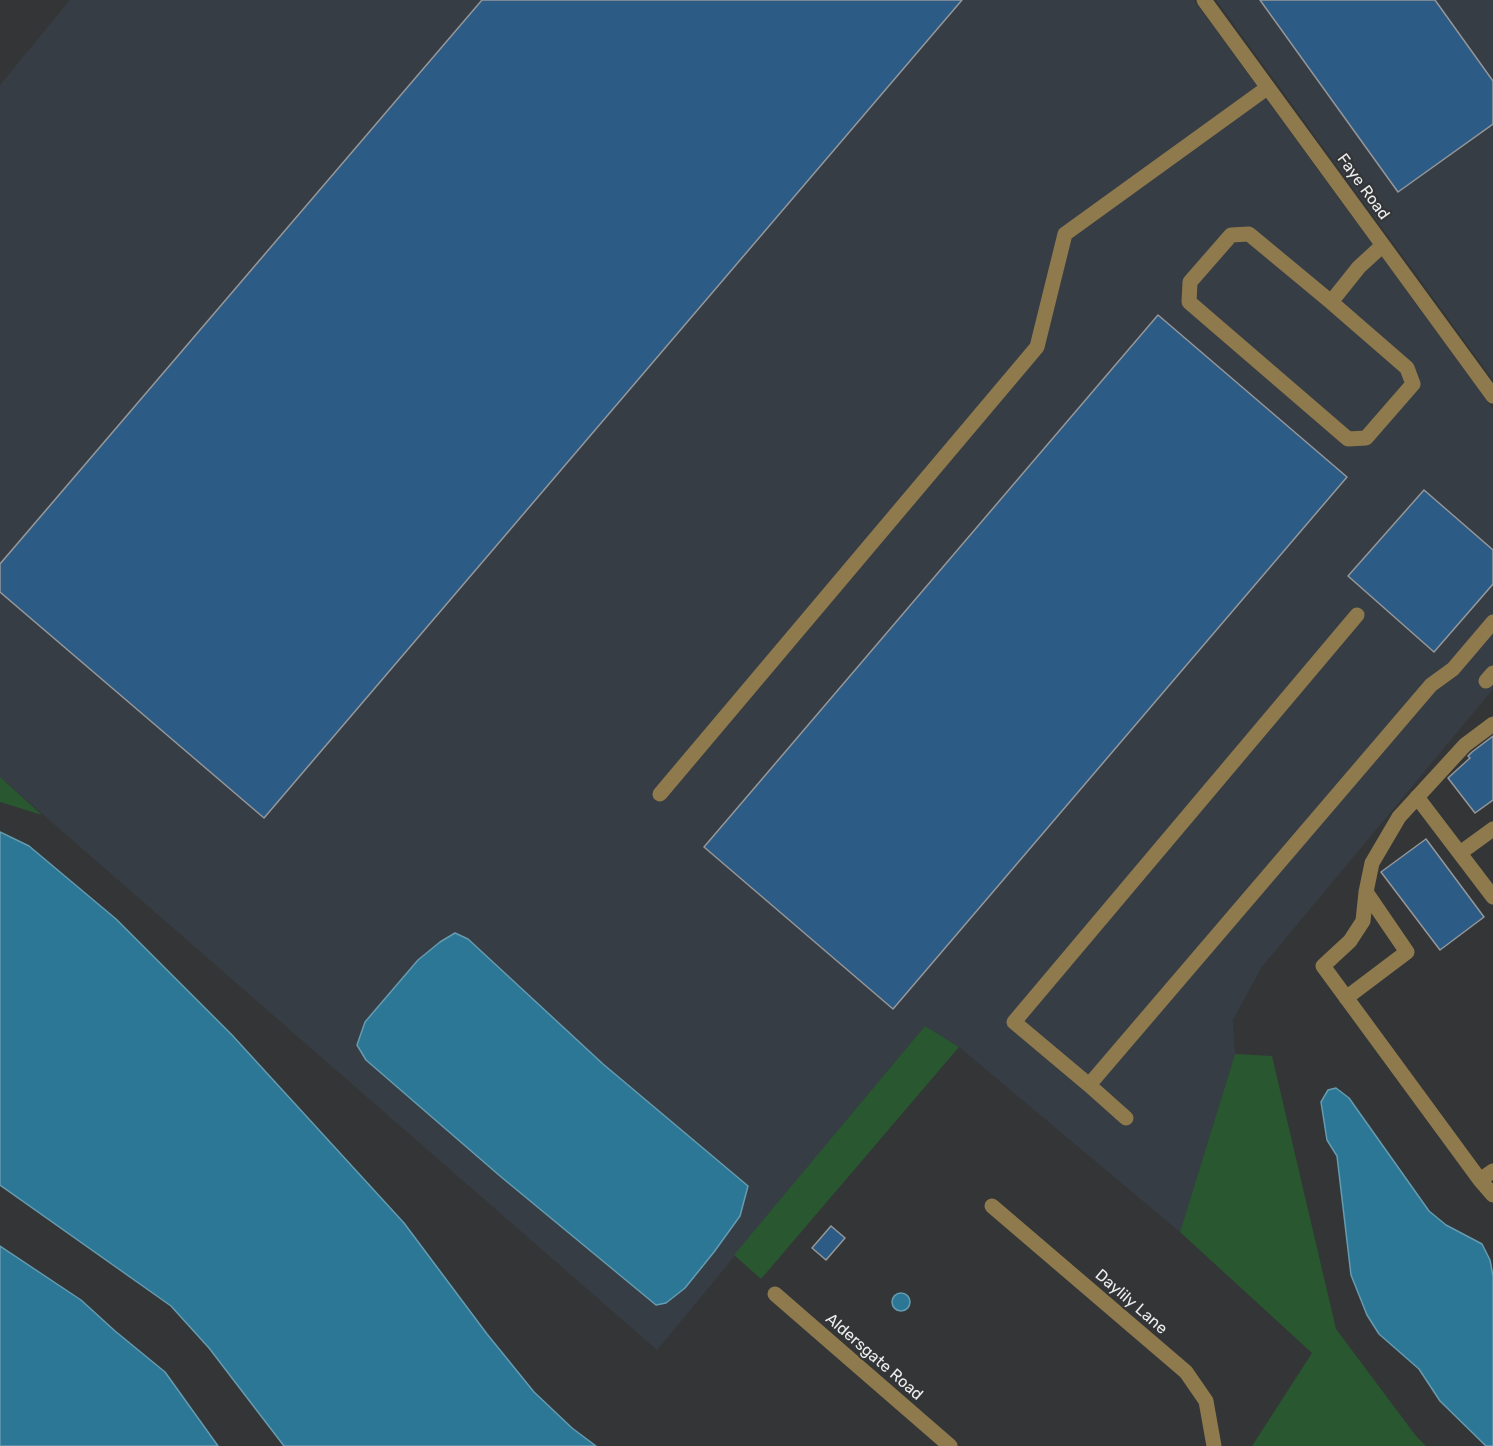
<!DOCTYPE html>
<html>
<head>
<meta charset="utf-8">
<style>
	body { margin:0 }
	canvas { display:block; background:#333536 }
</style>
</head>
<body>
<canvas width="1493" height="1446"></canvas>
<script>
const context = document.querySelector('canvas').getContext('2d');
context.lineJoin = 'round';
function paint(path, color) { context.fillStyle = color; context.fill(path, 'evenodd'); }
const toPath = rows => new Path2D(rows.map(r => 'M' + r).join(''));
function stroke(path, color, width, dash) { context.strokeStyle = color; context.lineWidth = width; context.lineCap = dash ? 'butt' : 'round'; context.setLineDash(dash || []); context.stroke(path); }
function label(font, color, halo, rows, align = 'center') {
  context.font = font + ' Rubik,sans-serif'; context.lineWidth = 4.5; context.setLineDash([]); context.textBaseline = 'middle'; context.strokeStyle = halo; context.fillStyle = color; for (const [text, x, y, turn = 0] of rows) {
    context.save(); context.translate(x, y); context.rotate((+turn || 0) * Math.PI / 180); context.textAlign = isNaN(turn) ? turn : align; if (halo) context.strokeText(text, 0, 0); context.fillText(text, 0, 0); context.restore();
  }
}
paint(toPath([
	[70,0,1194,0,1493,409,1493,689,1261,968,1233,1020,1235,1054,1180,1232,959,1047,925,1026,657,1350,0,777,0,85],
	[1216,0,1493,0,1493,380]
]), '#373d44');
paint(toPath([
	[0,777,42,815,0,802],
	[925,1026,959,1047,761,1279,734,1255],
	[1235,1054,1272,1056,1336,1329,1416,1436,1426,1446,1252,1446,1312,1353,1180,1232]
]), '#285730');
const water = toPath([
	[0,832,29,846,116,919,232,1035,404,1223,487,1334,534,1392,572,1428,596,1446,284,1446,209,1348,171,1306,0,1185,0,832],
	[455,933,468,939,603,1064,748,1186,740,1216,714,1252,685,1288,666,1303,656,1305,500,1176,366,1060,357,1045,365,1022,418,960,440,942,455,933],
	[1336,1088,1349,1098,1429,1211,1446,1225,1482,1244,1490,1260,1493,1276,1493,1446,1486,1446,1440,1401,1419,1369,1379,1334,1367,1315,1351,1275,1337,1156,1327,1140,1321,1102,1328,1090,1336,1088],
	[0,1246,81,1300,115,1331,165,1372,218,1446,0,1446,0,1246],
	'892 1302a9 9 0 1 1 18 0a9 9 0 1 1-18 0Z'
]);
paint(water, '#2c7795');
stroke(water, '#669bb0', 1.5);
const building = toPath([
	[482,0,962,0,264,818,0,592,0,564,482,0],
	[1260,0,1435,0,1493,81,1493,124,1398,192,1260,0],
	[1158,315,1347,477,893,1009,704,847,1158,315],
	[1424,490,1493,550,1493,584,1434,652,1348,576,1424,490],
	[1493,736,1493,800,1475,813,1448,778,1470,758,1468,756,1472,752,1493,736],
	[1426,839,1484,917,1440,950,1381,872,1426,839],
	[831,1226,845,1238,826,1260,812,1248,831,1226]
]);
paint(building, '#2c5b85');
stroke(building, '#959799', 1.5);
stroke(toPath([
	[1204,0,1493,396],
	[1331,302,1407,368,1413,384,1366,438,1348,439,1189,302,1190,282,1231,235,1249,234,1331,302,1359,267,1383,245],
	[1357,615,1014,1022,1089,1085,1431,685,1453,669,1493,622],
	[1486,681,1493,673],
	[1493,724,1465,745,1399,817,1372,863,1366,892,1363,921,1350,941,1323,966,1480,1180,1493,1171],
	[660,794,1037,347,1065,234,1267,88],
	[1417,797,1493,897],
	[1460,853,1493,829],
	[1346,998,1407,952,1366,892],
	[1089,1085,1126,1118],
	[1480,1180,1493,1195],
	[992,1206,1186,1372,1206,1401,1214,1446],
	[775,1294,950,1446]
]), '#8f7a4e', 15);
label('16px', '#eceeef', '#333536', [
	["Faye Road",1363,187,54],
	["Daylily Lane",1131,1302,41],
	["Aldersgate Road",874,1357,41]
]);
</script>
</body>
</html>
